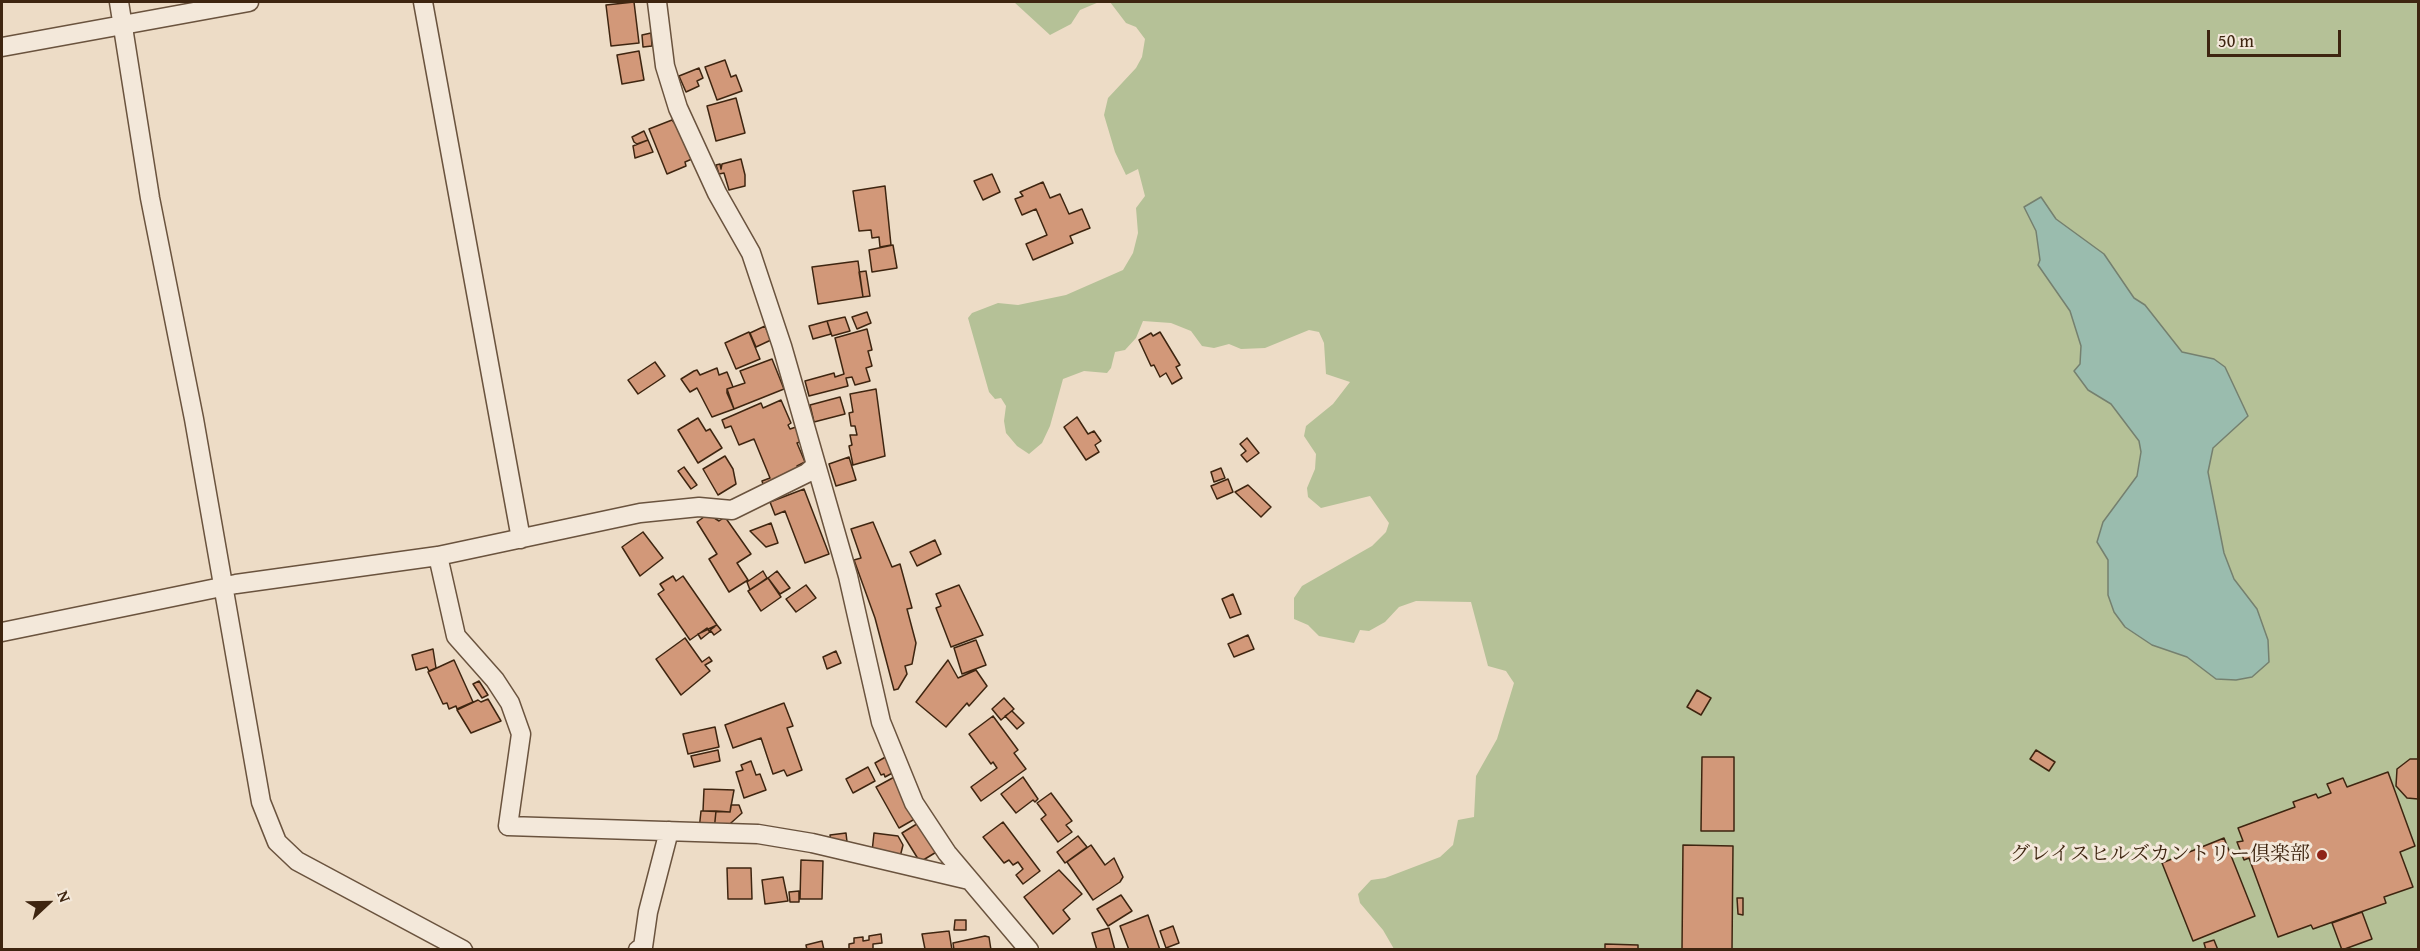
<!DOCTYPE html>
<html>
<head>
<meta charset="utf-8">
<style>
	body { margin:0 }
	#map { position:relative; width:2420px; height:951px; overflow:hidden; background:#eddcc6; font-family:"Gentium Book Plus",serif }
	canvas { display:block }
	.frame { position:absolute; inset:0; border:3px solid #3e2510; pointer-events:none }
	.north { position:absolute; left:18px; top:873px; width:60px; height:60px; -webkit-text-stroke:4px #f3e8da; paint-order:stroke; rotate:68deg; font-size:16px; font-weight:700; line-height:24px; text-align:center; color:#3e2510 }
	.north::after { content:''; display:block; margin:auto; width:21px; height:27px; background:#3e2510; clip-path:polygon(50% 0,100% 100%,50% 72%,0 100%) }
	.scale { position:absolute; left:2207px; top:30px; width:134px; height:27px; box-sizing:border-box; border:3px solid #3e2510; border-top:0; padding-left:8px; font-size:18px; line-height:21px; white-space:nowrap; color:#3e2510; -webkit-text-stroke:4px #f3e8da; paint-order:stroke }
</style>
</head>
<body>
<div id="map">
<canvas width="2420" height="951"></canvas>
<div class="frame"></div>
<div class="north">N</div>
<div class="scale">50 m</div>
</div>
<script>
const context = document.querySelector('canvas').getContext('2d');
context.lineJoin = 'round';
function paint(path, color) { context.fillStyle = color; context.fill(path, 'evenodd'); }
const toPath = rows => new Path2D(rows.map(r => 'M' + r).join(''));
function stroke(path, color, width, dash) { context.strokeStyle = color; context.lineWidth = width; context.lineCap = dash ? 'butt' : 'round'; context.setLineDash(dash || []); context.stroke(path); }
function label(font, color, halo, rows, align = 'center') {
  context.font = font + ' "Gentium Book Plus","Noto Serif JP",serif'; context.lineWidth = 6; context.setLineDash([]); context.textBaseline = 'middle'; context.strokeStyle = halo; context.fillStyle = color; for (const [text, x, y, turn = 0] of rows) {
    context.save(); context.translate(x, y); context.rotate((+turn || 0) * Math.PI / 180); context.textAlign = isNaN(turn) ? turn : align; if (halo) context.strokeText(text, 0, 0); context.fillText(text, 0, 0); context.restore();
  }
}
paint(toPath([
	[1014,2,1099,2,1080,10,1071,24,1050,35],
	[1110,2,2418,2,2418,949,1394,949,1383,930,1360,903,1358,894,1371,880,1385,878,1440,857,1453,845,1458,820,1474,817,1476,776,1497,739,1514,683,1506,671,1488,666,1471,602,1416,601,1399,607,1385,622,1369,631,1360,630,1354,643,1319,636,1308,625,1294,619,1294,598,1302,586,1372,546,1386,532,1389,523,1370,496,1321,508,1308,497,1307,488,1315,469,1316,454,1304,436,1306,426,1333,404,1350,382,1326,374,1324,343,1319,332,1309,330,1265,348,1241,349,1229,344,1214,348,1202,346,1191,331,1171,323,1143,321,1136,338,1125,350,1115,352,1111,368,1107,373,1084,371,1063,379,1050,426,1042,443,1029,454,1017,446,1006,433,1004,421,1006,406,1001,398,995,399,989,392,968,318,972,313,998,303,1018,305,1066,295,1123,270,1133,253,1138,233,1136,208,1145,196,1138,169,1126,175,1115,152,1104,115,1108,98,1136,68,1142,57,1145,39,1136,27,1126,23]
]), '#b5c197');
const water = toPath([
	[2041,197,2056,219,2104,254,2134,298,2145,305,2182,352,2214,359,2225,367,2248,416,2213,448,2208,472,2224,553,2234,579,2257,609,2268,640,2269,662,2252,677,2236,680,2216,679,2187,657,2152,645,2125,627,2114,612,2108,595,2108,560,2097,542,2103,522,2137,476,2141,452,2139,441,2111,404,2088,390,2074,371,2080,364,2081,346,2070,311,2038,265,2040,260,2036,231,2024,207,2041,197]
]);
paint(water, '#9abcae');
stroke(water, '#75806f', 1.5);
const building = toPath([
	[634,2,639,43,611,46,606,5,634,2],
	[651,33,652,46,643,47,642,35,651,33],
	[639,51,644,80,622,84,617,55,639,51],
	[725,60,731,77,736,75,742,91,717,100,705,67,725,60],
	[699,68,703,78,697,81,699,86,686,92,679,76,699,68],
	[736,98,745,133,716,141,707,106,736,98],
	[672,120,680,130,692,159,685,162,686,166,667,174,649,129,672,120],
	[644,131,648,140,637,144,634,142,632,137,644,131],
	[648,140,653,152,635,158,633,146,648,140],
	[741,159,745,175,745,186,729,190,724,173,719,174,716,165,720,164,721,169,722,164,741,159],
	[992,174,1000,192,983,200,974,181,992,174],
	[1043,182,1050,198,1060,194,1069,214,1082,209,1090,228,1070,236,1073,243,1033,260,1026,244,1047,235,1036,209,1022,215,1015,199,1023,196,1020,192,1043,182],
	[885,186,891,245,880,247,879,237,872,238,871,230,859,231,853,191,885,186],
	[893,245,897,268,872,272,869,250,893,245],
	[858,261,863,297,818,304,812,267,858,261],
	[866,271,870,296,863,297,859,272,866,271],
	[867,312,871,323,857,329,852,317,867,312],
	[845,317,850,331,832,336,827,321,845,317],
	[827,321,831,334,813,339,809,326,827,321],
	[765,326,771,340,756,347,750,333,765,326],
	[867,329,872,350,868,351,872,366,866,368,870,381,855,385,852,377,846,378,848,386,809,396,805,381,834,373,835,377,844,374,835,338,867,329],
	[749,332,760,359,736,369,725,343,749,332],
	[1160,332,1180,365,1176,367,1182,378,1172,384,1166,373,1160,377,1154,365,1151,366,1139,340,1151,333,1153,336,1160,332],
	[772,359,784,389,734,409,727,389,745,383,740,371,772,359],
	[655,362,665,376,638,394,628,380,655,362],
	[717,368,719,375,727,372,733,387,727,389,727,393,734,409,712,417,697,388,690,392,681,379,694,371,697,370,700,375,717,368],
	[876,389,885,456,853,465,849,446,852,445,850,435,857,435,855,426,851,426,849,413,853,412,850,394,876,389],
	[840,397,845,414,814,422,810,405,840,397],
	[781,400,791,423,788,425,790,429,796,427,800,442,797,443,805,462,797,466,800,472,764,487,762,481,770,478,754,439,739,445,731,426,725,428,722,420,761,403,763,408,781,400],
	[1077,417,1088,434,1094,431,1101,441,1095,445,1099,452,1086,460,1064,427,1077,417],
	[698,418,706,431,710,429,722,448,698,463,678,430,698,418],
	[1247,438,1259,453,1247,462,1241,455,1246,451,1240,444,1247,438],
	[725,456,733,469,736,484,718,495,703,469,725,456],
	[849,457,856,480,836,486,829,464,849,457],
	[684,467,697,485,691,489,678,471,684,467],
	[1221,468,1225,478,1214,482,1211,472,1221,468],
	[1228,479,1233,492,1217,499,1211,486,1228,479],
	[1248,485,1271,507,1261,517,1235,492,1248,485],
	[804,489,829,554,805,563,785,511,775,515,770,502,804,489],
	[708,514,719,521,725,517,751,554,737,563,748,580,729,592,709,559,717,554,697,522,708,514],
	[873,522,892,567,900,564,912,608,907,609,916,643,912,664,905,666,907,674,898,689,894,690,875,618,854,560,861,558,851,529,873,522],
	[771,523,778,543,766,547,750,531,771,523],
	[643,532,663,558,640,576,622,547,643,532],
	[935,540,941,554,917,566,910,552,935,540],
	[763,571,767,578,750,590,747,582,763,571],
	[777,571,790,588,780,594,768,578,777,571],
	[673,576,676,581,683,576,717,625,709,631,707,628,690,640,658,594,664,590,660,584,673,576],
	[768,578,781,597,761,611,748,591,768,578],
	[806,585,816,598,796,612,786,599,806,585],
	[959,585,983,635,951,647,936,608,941,606,936,594,959,585],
	[1233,594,1241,614,1230,618,1222,599,1233,594],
	[717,625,721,630,714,635,711,631,701,639,698,634,717,625],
	[1248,635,1254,649,1234,657,1228,644,1248,635],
	[685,638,702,662,709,657,712,661,705,665,710,671,681,695,656,659,685,638],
	[976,640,986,665,962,674,954,648,976,640],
	[433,649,436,668,429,671,427,667,416,670,412,655,433,649],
	[836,651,841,663,827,669,823,657,836,651],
	[454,660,473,702,457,709,456,706,449,709,447,703,443,704,428,672,454,660],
	[948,660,958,678,976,670,987,686,969,706,967,703,946,727,916,702,948,660],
	[479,681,488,695,482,698,473,684,479,681],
	[1697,690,1711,698,1701,715,1687,707,1697,690],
	[1004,698,1014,709,1001,720,992,709,1004,698],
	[488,699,501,721,471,733,457,710,478,700,481,702,488,699],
	[784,703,793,726,787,728,802,770,787,776,784,770,773,774,761,738,733,748,725,725,784,703],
	[1012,711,1024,723,1017,729,1005,716,1012,711],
	[993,716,1018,750,1014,753,1026,769,981,801,971,787,997,768,993,762,991,764,969,734,993,716],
	[715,727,719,747,688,754,683,734,715,727],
	[718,750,720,761,694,767,691,756,718,750],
	[2036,750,2055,762,2049,771,2030,759,2036,750],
	[889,755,898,770,885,777,884,774,881,775,875,763,889,755],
	[1702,757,1734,757,1734,831,1701,831,1702,757],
	[2410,759,2418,759,2418,799,2407,798,2396,786,2397,769,2410,759],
	[751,761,756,775,760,774,766,790,744,798,736,772,743,770,741,765,751,761],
	[868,767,875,781,853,793,846,779,868,767],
	[2388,772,2415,846,2400,852,2413,887,2384,897,2386,903,2313,929,2311,925,2278,937,2249,858,2244,860,2237,842,2243,841,2238,828,2295,807,2293,802,2316,794,2318,798,2331,793,2327,784,2343,778,2347,787,2388,772],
	[898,775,920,816,899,828,876,787,898,775],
	[1023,777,1038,799,1035,802,1033,800,1016,813,1001,794,1023,777],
	[704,789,734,790,730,812,703,811,704,789],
	[1051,793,1072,821,1066,825,1072,832,1058,842,1041,819,1046,815,1037,803,1051,793],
	[731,805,739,805,742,813,721,832,714,831,716,811,730,812,731,805],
	[701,811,716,811,714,831,699,830,701,811],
	[920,822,938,851,920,862,902,833,920,822],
	[1003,822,1040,871,1023,884,1016,875,1023,869,1018,862,1013,865,1009,860,1004,863,983,837,1003,822],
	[846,833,847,842,831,843,830,835,846,833],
	[874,833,898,836,903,845,900,857,872,852,874,833],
	[1078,836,1087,847,1065,863,1057,852,1078,836],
	[2224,838,2255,916,2193,941,2162,863,2224,838],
	[1091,845,1105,865,1114,858,1123,877,1120,882,1093,900,1067,862,1091,845],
	[1683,845,1733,846,1732,950,1682,950,1683,845],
	[801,860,823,861,822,899,800,899,801,860],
	[727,868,751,868,752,899,728,899,727,868],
	[1059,870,1082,894,1063,910,1070,919,1053,934,1024,897,1059,870],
	[783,877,788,901,765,904,762,880,783,877],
	[799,891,799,902,790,902,789,892,799,891],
	[1121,895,1132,911,1108,926,1097,909,1121,895],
	[1737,898,1743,898,1743,915,1738,914,1737,898],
	[2362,912,2372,939,2342,950,2332,923,2362,912],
	[1148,915,1160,950,1129,950,1120,926,1148,915],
	[955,920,966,920,966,930,954,930,955,920],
	[1173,926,1179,943,1166,948,1160,931,1173,926],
	[1109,928,1115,950,1097,950,1092,933,1109,928],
	[949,931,952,950,922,950,925,949,922,934,949,931],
	[881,934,882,943,873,944,873,950,849,950,849,944,854,943,854,938,863,937,863,941,869,940,869,936,881,934],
	[985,936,989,937,991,950,954,950,953,943,985,936],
	[2214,940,2218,950,2206,950,2204,943,2214,940],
	[822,941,824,950,807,950,806,945,822,941],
	[1605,944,1638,945,1638,950,1605,950,1605,944]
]);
paint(building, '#d29879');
stroke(building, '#3e2510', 1.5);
const minor = toPath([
	[119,2,150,198,194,419,261,802,277,842,297,861,463,950],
	[423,2,521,539],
	[657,2,665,66,678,108,717,193,751,253,782,346,848,576,881,722,914,803,947,853,1029,950],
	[2,47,249,2],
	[438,556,456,636,495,680,510,703,521,734,508,826,758,834,812,843,969,880],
	[2,632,236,584,438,556,640,513,699,507,732,510,807,473,815,466],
	[638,950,643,947,648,912,669,831]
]);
stroke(minor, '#6a533e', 21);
stroke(minor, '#f3e8da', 18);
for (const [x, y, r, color] of [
	[2322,855,6,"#8f2418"]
]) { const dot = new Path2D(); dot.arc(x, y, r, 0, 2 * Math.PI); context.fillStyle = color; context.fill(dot); stroke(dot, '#f3e8da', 2); }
label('20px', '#3e2510', '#f3e8da', [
	["グレイスヒルズカントリー倶楽部",2310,855]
], 'right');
</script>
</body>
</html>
